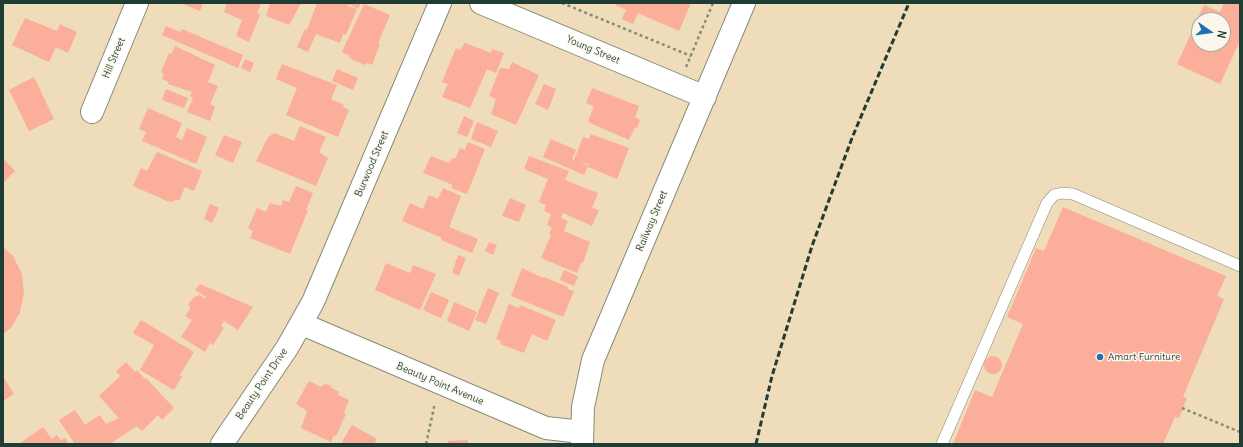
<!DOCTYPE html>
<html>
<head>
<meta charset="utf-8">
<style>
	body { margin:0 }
	#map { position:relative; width:1243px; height:447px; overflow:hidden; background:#efdcba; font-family:Delius,sans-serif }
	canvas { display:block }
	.frame { position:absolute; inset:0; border:4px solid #1f3d34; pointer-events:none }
	.north { position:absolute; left:1191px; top:12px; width:40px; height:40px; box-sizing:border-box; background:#fbf7ec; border:1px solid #a3ada2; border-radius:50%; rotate:103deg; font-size:11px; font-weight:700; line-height:16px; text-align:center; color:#1f3d34 }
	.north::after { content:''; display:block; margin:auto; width:14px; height:18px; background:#1f6fb2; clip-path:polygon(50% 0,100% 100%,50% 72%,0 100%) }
</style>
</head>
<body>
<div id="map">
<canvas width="1243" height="447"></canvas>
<div class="frame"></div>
<div class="north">N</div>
</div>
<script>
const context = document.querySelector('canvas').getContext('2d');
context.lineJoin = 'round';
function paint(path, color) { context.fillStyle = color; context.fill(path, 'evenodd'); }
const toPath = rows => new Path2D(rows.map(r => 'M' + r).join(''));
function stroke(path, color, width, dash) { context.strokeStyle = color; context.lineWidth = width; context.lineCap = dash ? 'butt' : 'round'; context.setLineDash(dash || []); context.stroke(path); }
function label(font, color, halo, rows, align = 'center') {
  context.font = font + ' Delius,sans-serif'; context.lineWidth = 3; context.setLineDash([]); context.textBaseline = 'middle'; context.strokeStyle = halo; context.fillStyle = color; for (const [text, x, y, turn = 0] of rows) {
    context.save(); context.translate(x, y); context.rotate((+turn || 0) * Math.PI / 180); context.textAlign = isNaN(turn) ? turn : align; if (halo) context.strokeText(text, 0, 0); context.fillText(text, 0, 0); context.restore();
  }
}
paint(toPath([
	[180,3,203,3,200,11],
	[227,3,261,3,257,13,260,15,249,42,236,36,242,20,224,12],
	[270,3,301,3,289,25,266,16],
	[317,3,361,3,358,9,349,4,348,6,357,9,346,35,343,34,340,43,316,34,308,52,297,47,305,29,307,30],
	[617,3,691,3,679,31,638,13,633,24,622,19,626,10,616,5],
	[1224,3,1240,3,1240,41,1220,84,1177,64,1204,5,1220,12],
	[1199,20,1223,20,1223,44,1199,44],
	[364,4,390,15,378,43,380,44,372,65,367,63,365,65,349,58,350,56,342,52],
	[25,18,57,31,60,24,77,32,68,53,56,47,49,62,12,45],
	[166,26,180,32,182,29,243,55,238,68,162,35],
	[465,43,491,53,492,49,504,53,496,73,487,69,470,108,442,97,448,84,442,82,456,48,460,50],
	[175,46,215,65,208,82,218,86,210,104,215,107,210,121,187,112,193,98,190,96,192,92,168,84,169,82,162,79,164,74,161,72,169,53,171,54],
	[245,59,254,63,250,72,241,68],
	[512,62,539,75,516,125,491,114,496,99,489,96,500,68,509,69],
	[282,64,337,85,331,99,344,105,343,107,349,110,338,137,286,115,297,88,276,79],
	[337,69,358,78,353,90,332,81],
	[34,77,54,119,29,131,9,90],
	[544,84,556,89,548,110,535,104],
	[592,88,639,106,635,117,640,120,637,128,635,127,629,140,588,122,594,106,586,103],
	[166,89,188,98,184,108,162,100],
	[148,108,182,123,176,137,182,140,187,128,207,137,196,164,142,141,146,132,139,129],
	[464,116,474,121,467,137,457,133],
	[477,122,498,131,491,147,471,139],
	[300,126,326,137,319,152,328,158,316,186,256,161,268,137,275,133,294,141],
	[591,134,629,148,617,179,588,167,589,165,579,161,588,166,584,175,543,157,551,139,576,150,572,159,574,160,583,137,589,139],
	[224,135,242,142,233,163,215,155],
	[468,142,485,149,467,194,451,188,453,185,423,173,431,156,449,163,452,158,455,159,460,148,465,150],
	[157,152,202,171,194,191,185,187,179,201,175,199,174,202,167,201,133,186,141,168,147,171],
	[529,156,569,171,565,180,598,193,592,208,599,210,592,226,563,213,561,218,568,221,564,231,590,242,583,263,581,263,577,273,541,258,551,235,549,234,552,228,547,225,551,214,544,211,546,205,539,202,548,179,524,169],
	[3,158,15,171,3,183],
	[296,186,313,193,306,210,308,210,290,254,250,238,253,231,248,228,257,208,266,212,270,203,281,206,283,200,289,202],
	[443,188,461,196,449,227,478,239,472,253,441,240,442,238,402,221,410,203,423,209,429,195,438,199],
	[510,198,526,205,519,222,502,216],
	[210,204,219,208,212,223,204,219],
	[1063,207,1226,276,1217,296,1224,299,1183,397,1187,398,1179,418,1175,417,1163,444,953,444,975,390,992,397,1023,324,1007,317,1036,248,1044,251],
	[489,242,497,245,493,255,485,251],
	[3,247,13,256,22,274,24,293,20,312,11,328,3,334],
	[458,255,466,258,459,276,452,273],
	[386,263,410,273,413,265,436,274,420,310,375,290],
	[522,268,543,278,544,277,568,287,567,289,574,291,563,317,511,296],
	[564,270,578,276,574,286,560,280],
	[200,284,253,307,238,330,224,321,221,326,224,328,213,345,210,343,205,352,181,337,192,320,185,316,190,309,189,303,193,298,199,295,205,299,206,297,195,290],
	[488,288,499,293,486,324,475,320],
	[431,292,449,300,441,318,423,310],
	[454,302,477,312,469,331,447,321],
	[509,304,519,308,520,305,556,320,547,341,532,334,524,353,500,344,501,341,496,339],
	[141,320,194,352,180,375,182,377,174,390,140,370,154,345,133,333],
	'984 365a9 9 0 1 1 18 0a9 9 0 1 1-18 0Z',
	[126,362,135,372,137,370,145,379,146,378,174,408,162,420,158,415,142,431,137,426,110,444,75,444,59,420,75,410,85,425,100,415,106,424,119,418,99,396,120,376,116,371],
	[4,378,14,394,3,401,3,379],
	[309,381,321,387,324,384,330,385,332,388,339,392,338,395,349,400,344,413,346,414,336,436,334,435,331,442,301,428,307,411,296,404],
	[352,425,377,439,374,444,341,444],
	[43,427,52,439,57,435,61,440,65,438,69,444,19,444],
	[468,440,468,444,448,444,448,441]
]), '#fbae99');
const service = toPath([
	[942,444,1047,203,1054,195,1062,193,1073,194,1240,266]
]);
const minor = toPath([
	[92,112,137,3],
	[302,324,546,428,582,432],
	[222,444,287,348,313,302,440,3]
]);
const tertiary = toPath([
	[481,3,705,97],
	[582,444,583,407,593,360,744,3]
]);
stroke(service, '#878c77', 12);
stroke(minor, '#878c77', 24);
stroke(tertiary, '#878c77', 24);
stroke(toPath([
	[562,3,691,56],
	[686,67,713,3],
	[1182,408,1240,432],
	[426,444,435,403]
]), '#878c77', 2.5, [3, 3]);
stroke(service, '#fff', 11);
stroke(minor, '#fff', 22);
stroke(tertiary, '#fff', 22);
stroke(toPath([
	[756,444,772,376,812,246,852,138,909,3]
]), '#1f3d34', 3, [6, 3]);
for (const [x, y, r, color] of [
	[1100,357,4,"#1f6fb2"]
]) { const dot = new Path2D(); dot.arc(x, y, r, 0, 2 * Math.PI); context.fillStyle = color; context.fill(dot); stroke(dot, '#fbf7ec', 1.5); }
label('10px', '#1f3d34', '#fbf7ec', [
	["Young Street",593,50,23],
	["Hill Street",114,58,-67],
	["Burwood Street",372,164,-67],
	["Railway Street",652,221,-67],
	["Beauty Point Drive",262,384,-56],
	["Beauty Point Avenue",440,384,23]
]);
label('10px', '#1f3d34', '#fbf7ec', [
	["Amart Furniture",1108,357]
], 'left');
</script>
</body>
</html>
